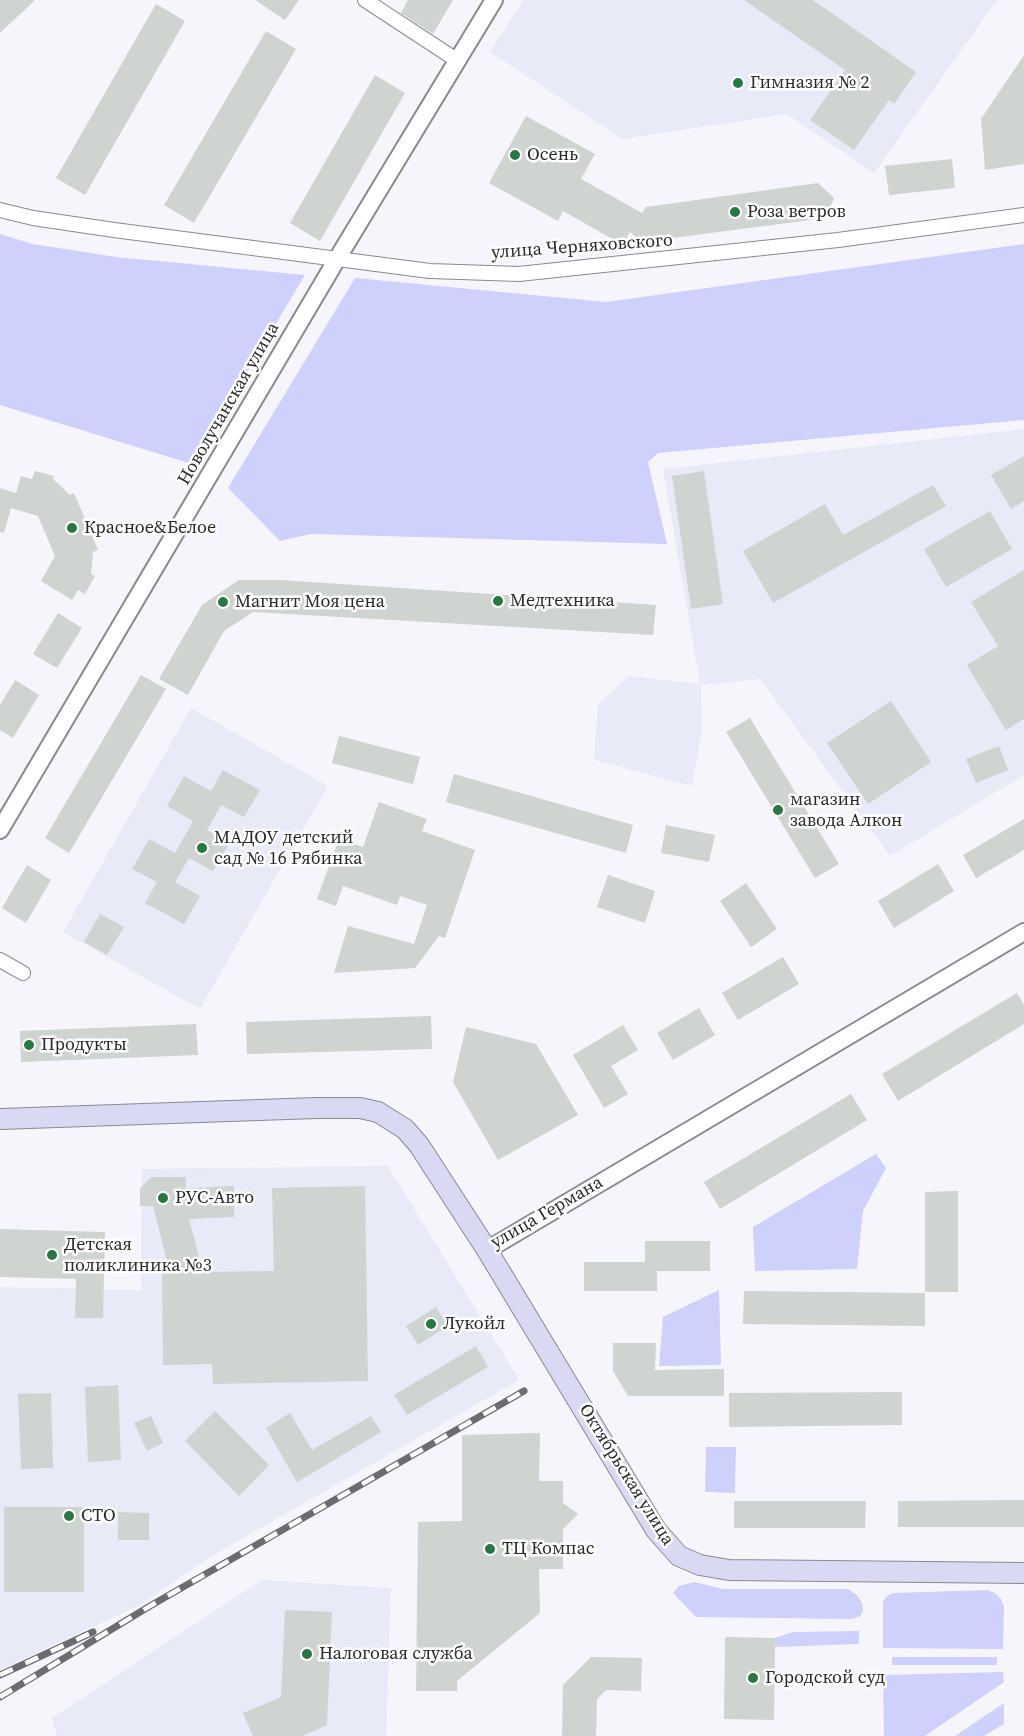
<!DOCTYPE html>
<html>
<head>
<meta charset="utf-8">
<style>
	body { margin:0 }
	canvas { display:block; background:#f5f5fb }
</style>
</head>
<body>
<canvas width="1024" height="1736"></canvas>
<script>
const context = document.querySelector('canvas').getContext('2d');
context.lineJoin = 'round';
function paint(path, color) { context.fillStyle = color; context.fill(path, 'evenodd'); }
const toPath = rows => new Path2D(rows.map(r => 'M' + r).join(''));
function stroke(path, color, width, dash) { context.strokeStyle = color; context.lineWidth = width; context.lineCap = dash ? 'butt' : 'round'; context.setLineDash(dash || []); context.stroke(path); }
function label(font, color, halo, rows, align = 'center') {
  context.font = font + ' "Source Serif 4",serif'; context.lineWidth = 5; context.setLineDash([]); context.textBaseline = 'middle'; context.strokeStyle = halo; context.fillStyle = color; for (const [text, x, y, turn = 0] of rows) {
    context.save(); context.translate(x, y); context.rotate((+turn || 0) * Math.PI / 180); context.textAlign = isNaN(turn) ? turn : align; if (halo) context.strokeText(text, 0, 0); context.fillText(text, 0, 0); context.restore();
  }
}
paint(toPath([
	[523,0,997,0,874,173,787,114,622,139,490,52],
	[1024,429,1024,775,890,856,760,679,701,685,702,731,692,786,594,760,598,704,629,676,700,684,663,469],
	[191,708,328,786,200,1009,63,932],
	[388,1166,519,1380,215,1554,142,1604,0,1670,0,1287,141,1290,142,1169],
	[262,1580,391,1588,386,1736,57,1736,52,1718]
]), '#e9eaf7');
paint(toPath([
	[0,234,33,244,116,257,305,275,192,464,0,405],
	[1024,244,1024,420,658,453,648,462,667,544,311,534,280,541,228,488,355,278,606,302],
	[876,1154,886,1168,863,1211,857,1269,755,1271,753,1227],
	[719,1290,721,1365,659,1366,663,1317],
	[706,1447,736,1447,735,1493,705,1492],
	[694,1582,723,1589,848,1589,857,1595,862,1603,863,1611,860,1616,852,1619,696,1617,673,1593,679,1586],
	[988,1590,995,1593,1001,1599,1004,1607,1003,1649,883,1648,883,1601,887,1596,893,1593],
	[859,1631,859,1644,775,1647,775,1638,793,1632],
	[892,1657,997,1657,997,1665,892,1665],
	[1003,1672,1004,1682,925,1736,884,1736,883,1675],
	[1004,1703,1004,1724,984,1736,955,1736]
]), '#cfd1fc');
paint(toPath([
	[0,0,35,0,0,33],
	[255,0,299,0,285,20],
	[408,0,453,0,433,34,401,13],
	[744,0,813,0,916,72,894,104,889,100,854,150,810,120,845,70],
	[156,4,185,21,85,195,56,178],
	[266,31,296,49,194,223,164,205],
	[1024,55,1024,164,985,170,981,119],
	[375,75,405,93,320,241,290,223],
	[526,116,595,154,581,179,642,213,646,207,818,183,834,198,826,218,642,242,630,232,623,245,563,211,558,221,489,183],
	[952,159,955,188,889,195,885,166],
	[1024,456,1024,501,1011,509,991,475],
	[35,471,54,476,53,479,70,495,74,493,98,550,93,552,91,574,95,576,85,594,78,590,72,600,41,581,55,556,38,516,11,508,4,533,0,532,0,488,16,493,21,476,32,479],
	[704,471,723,604,691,609,672,476],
	[933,485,946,506,773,603,743,551,825,504,843,535],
	[990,511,1012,549,946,587,924,549],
	[1024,570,1024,719,1006,730,967,665,998,646,971,602],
	[239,580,280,580,656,605,653,635,253,612,224,631,188,695,159,679,202,605],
	[58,613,82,628,57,668,33,654],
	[141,675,166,689,69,853,45,838],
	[15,680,39,695,13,738,0,730,0,705],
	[891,701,931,762,868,804,827,743],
	[750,718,839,864,815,878,726,732],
	[339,736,420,757,413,784,332,763],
	[999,746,1008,770,976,783,966,759],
	[223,770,260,790,244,817,221,805,207,830,230,842,213,871,189,858,175,882,200,896,184,924,145,903,157,882,132,869,149,839,175,853,193,821,167,806,184,776,211,791],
	[454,774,633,825,626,853,446,802],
	[379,802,427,819,422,831,475,850,445,938,439,936,415,968,334,973,348,926,414,944,427,905,400,896,397,905,343,886,336,906,317,899,339,839,363,847],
	[1024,819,1024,850,976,878,963,855],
	[666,825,715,835,709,862,661,853],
	[938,864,954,891,894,928,878,901],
	[27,865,51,880,26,923,2,908],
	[608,875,655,891,645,923,597,907],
	[746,883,777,929,751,947,720,901],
	[100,914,124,927,107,955,84,942],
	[783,957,799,984,738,1020,722,993],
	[1017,993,1024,1005,1024,1024,898,1101,882,1074],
	[699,1008,715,1035,673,1060,657,1033],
	[431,1016,432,1049,247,1054,246,1022],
	[196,1024,198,1055,21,1062,20,1031],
	[623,1025,638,1050,611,1066,628,1094,604,1108,573,1055],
	[466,1027,536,1044,578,1115,498,1160,453,1082],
	[851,1094,867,1120,720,1209,704,1182],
	[151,1177,186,1177,186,1188,234,1186,234,1217,189,1219,203,1272,274,1271,272,1188,365,1186,368,1381,213,1384,212,1364,163,1365,162,1273,170,1273,153,1206,140,1206,140,1189],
	[958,1191,958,1292,925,1292,925,1192],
	[0,1229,105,1232,103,1318,75,1318,76,1279,0,1277],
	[645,1241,710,1241,710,1271,657,1271,657,1291,584,1291,584,1262,645,1262],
	[744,1291,925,1293,925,1326,743,1324],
	[436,1307,448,1326,418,1345,406,1326],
	[613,1343,656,1343,655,1370,724,1369,724,1396,628,1396,613,1371],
	[476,1346,488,1367,407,1415,394,1395],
	[118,1385,121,1460,88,1462,85,1387],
	[902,1392,902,1425,729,1427,729,1393],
	[51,1393,53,1468,21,1469,18,1394],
	[215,1411,269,1465,239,1496,185,1441],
	[290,1413,312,1450,371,1416,381,1432,297,1482,266,1428],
	[151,1416,163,1443,147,1451,134,1423],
	[540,1433,539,1481,563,1481,563,1503,578,1514,563,1529,563,1569,539,1569,540,1613,457,1681,457,1691,416,1691,418,1522,462,1521,462,1435],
	[1024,1500,1024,1527,898,1527,898,1501],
	[734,1501,866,1501,865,1528,734,1528],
	[4,1507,84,1507,84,1592,4,1592],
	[118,1512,149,1513,149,1540,118,1540],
	[285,1610,332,1612,327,1725,302,1736,253,1736,243,1713,281,1697],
	[725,1637,775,1638,774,1720,724,1719],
	[591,1657,642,1658,641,1691,606,1690,597,1699,596,1736,562,1736,563,1685]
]), '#cfd4d0');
const minor = toPath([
	[365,0,458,61],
	[0,210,33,218,114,230,430,271,519,274,838,240,1024,215],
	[0,960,23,973]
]);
const tertiary = toPath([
	[0,830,337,259,494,0],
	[487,1250,1024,932]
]);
const secondary = toPath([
	[0,1119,316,1108,360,1108,378,1112,405,1129,419,1145,487,1250,656,1530,679,1556,700,1565,729,1570,1024,1573]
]);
stroke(minor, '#898a8f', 16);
stroke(tertiary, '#898a8f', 20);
stroke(secondary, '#898a8f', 22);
stroke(minor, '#fff', 14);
stroke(tertiary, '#fff', 16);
stroke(secondary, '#d9d9f3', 20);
const rail = toPath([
	[0,1675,93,1632],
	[0,1697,150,1606,524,1391]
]);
stroke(rail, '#6c6c70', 7);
stroke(rail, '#fff', 4.5, [14]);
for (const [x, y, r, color] of [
	[738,83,6,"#2a7645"],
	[515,155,6,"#2a7645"],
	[735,212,6,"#2a7645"],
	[72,528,6,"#2a7645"],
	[498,601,6,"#2a7645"],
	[223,602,6,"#2a7645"],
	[778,810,6,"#2a7645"],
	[202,848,6,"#2a7645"],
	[29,1045,6,"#2a7645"],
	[163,1198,6,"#2a7645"],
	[52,1255,6,"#2a7645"],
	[431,1324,6,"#2a7645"],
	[69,1516,6,"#2a7645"],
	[490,1549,6,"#2a7645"],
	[307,1654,6,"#2a7645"],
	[753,1678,6,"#2a7645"]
]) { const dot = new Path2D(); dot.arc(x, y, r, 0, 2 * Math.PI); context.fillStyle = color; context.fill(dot); stroke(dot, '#fff', 2); }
label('18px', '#29292c', '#fff', [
	["Гимназия № 2",750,83],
	["Осень",527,155],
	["Роза ветров",747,212],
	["Красное&Белое",84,528],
	["Медтехника",510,601],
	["Магнит Моя цена",235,602],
	["магазин",790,800],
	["завода Алкон",790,821],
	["МАДОУ детский",214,838],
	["сад № 16 Рябинка",214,859],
	["Продукты",41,1045],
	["РУС-Авто",175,1198],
	["Детская",64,1245],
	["поликлиника №3",64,1266],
	["Лукойл",443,1324],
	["СТО",81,1516],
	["ТЦ Компас",502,1549],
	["Налоговая служба",319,1654],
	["Городской суд",765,1678]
], 'left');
label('18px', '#29292c', '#fff', [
	["улица Черняховского",582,247,-4],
	["Новолучанская улица",229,404,-60],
	["улица Германа",547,1213,-30],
	["Октябрьская улица",626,1475,58]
]);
</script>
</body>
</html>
